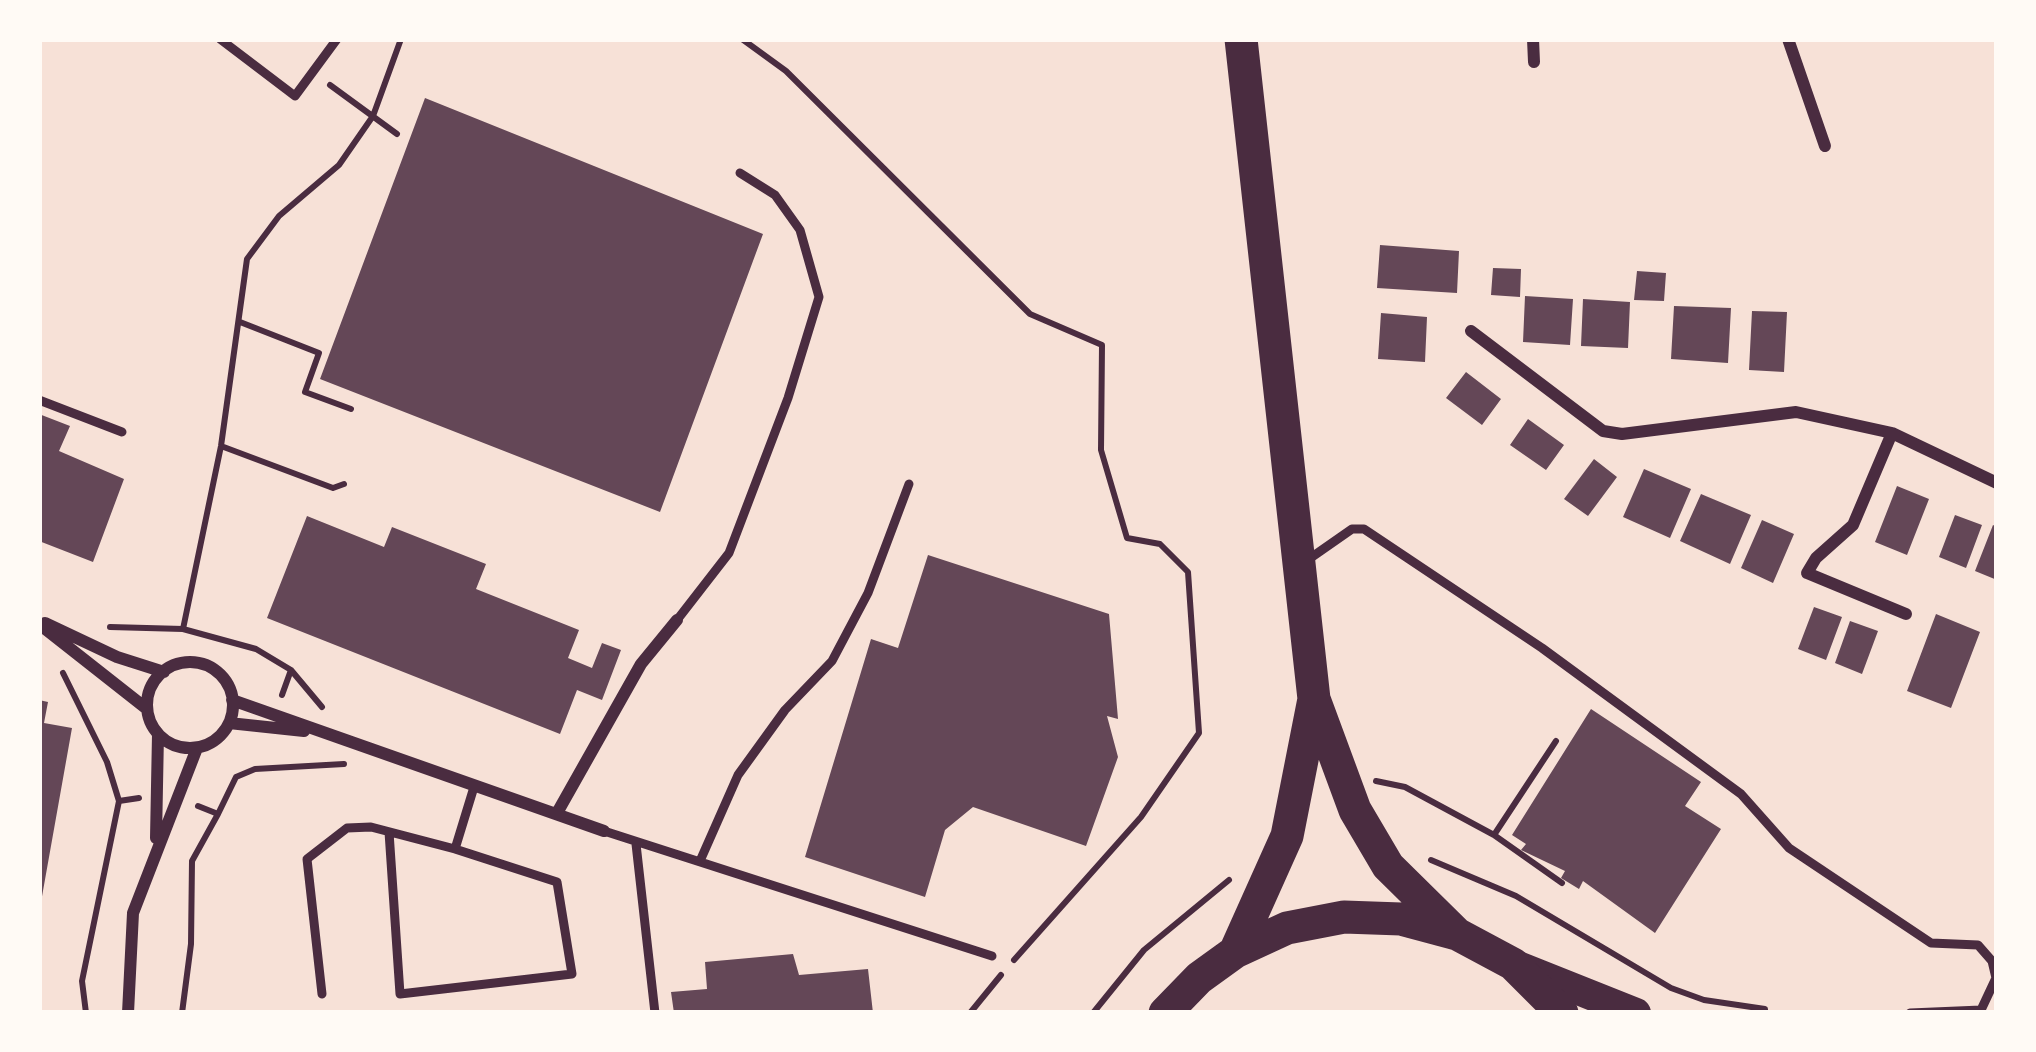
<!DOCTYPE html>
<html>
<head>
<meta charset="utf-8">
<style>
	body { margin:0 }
	#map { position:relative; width:2036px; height:1052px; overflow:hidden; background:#f7e1d7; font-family:"Zilla Slab",serif }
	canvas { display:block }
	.frame { position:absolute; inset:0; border:42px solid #fffaf5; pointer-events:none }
</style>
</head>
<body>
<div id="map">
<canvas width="2036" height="1052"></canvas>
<div class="frame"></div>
</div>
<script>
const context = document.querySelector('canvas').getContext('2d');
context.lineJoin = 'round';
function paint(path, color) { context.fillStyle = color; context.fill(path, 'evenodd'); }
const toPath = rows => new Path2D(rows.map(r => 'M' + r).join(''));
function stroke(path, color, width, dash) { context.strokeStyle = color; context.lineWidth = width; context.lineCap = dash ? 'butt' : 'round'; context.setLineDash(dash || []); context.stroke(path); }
paint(toPath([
	[425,98,763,234,660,512,320,379],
	[1380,245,1459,251,1457,293,1377,288],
	[1493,268,1521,269,1520,297,1491,295],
	[1637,271,1666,273,1664,301,1634,300],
	[1525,296,1573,299,1570,345,1523,342],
	[1583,299,1630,302,1628,348,1581,346],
	[1674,306,1731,308,1728,363,1671,359],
	[1752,311,1787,312,1784,372,1749,370],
	[1381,313,1427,317,1425,362,1378,359],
	[1466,372,1501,399,1482,425,1446,398],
	[39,414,70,426,59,451,124,479,93,562,39,541],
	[1528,419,1564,445,1546,470,1510,445],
	[1594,459,1617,477,1588,516,1564,499],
	[1644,469,1691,489,1670,538,1623,517],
	[1897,486,1929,499,1907,555,1875,542],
	[1701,494,1751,515,1730,564,1680,541],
	[1955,515,1982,525,1966,568,1939,557],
	[307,516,384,547,392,527,486,564,476,589,579,630,568,658,592,668,602,643,621,650,602,700,577,690,560,734,267,618],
	[1762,520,1794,534,1773,583,1741,568],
	[1993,525,1997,527,1997,580,1975,571],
	[928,555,1109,614,1118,719,1107,716,1118,757,1086,846,973,807,945,830,925,897,805,857,871,639,898,648],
	[1814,607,1842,617,1826,660,1798,649],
	[1936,614,1980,632,1951,708,1907,691],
	[1850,621,1878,631,1862,674,1835,663],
	[39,700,48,702,44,723,72,728,41,902],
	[1591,709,1701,782,1685,806,1721,829,1655,933,1583,881,1579,889,1561,878,1565,871,1521,850,1526,844,1512,835],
	[793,954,799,975,868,969,873,1013,674,1013,671,992,707,989,705,962]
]), '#644757');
stroke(toPath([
	[742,39,786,71,1030,314,1102,345,1101,450,1127,538,1160,544,1188,572,1199,733,1141,817,1014,960],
	[330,85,397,134],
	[240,322,319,353,305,392,351,409],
	[221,446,333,488,344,484],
	[110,627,183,629,256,649,291,670,322,707],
	[183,629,221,446,247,259,279,216,339,165,373,116,401,39],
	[63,673,107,762,119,801,82,981,86,1013],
	[282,695,291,670],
	[1376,781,1405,787,1494,835,1556,741],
	[119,801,139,798],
	[198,806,218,814,236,777,255,769,344,764],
	[1494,835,1562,883],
	[1431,860,1516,896,1671,988,1704,1000,1765,1009,1765,1013],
	[182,1013,191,944,192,861,218,814],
	[970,1013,1001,975],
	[1093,1013,1144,950,1229,880]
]), '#4a2c40', 6);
stroke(toPath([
	[220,39,295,96,337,39],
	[39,400,122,432],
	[1309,559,1352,529,1364,529,1542,648,1741,794,1789,848,1931,943,1978,945,1992,961,1996,978,1981,1010,1910,1013],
	[677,620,729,553,788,398,819,297,800,230,775,195,740,173],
	[604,831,992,956],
	[389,832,400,994,572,974,557,882,455,849],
	[636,844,655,1013],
	[700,861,738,775,785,710,832,661,868,593,909,484],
	[322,994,307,859,347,828,371,827,455,849,474,787]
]), '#4a2c40', 9);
stroke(toPath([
	[1533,39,1534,62],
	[1788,39,1825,146],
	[1471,331,1603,431,1622,434,1796,412,1892,433,1997,483],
	[1892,433,1853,525,1816,558,1807,573,1906,614],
	[45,623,117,657,164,672],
	[39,624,147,709],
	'147 705a43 43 0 1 1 86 0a43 43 0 1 1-86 0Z',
	[232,700,604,831],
	[229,723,304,731],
	[557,813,641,664,677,620],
	[156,838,158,734],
	[128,1013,133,913,197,748]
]), '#4a2c40', 12);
stroke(toPath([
	[1518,966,1636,1013]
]), '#4a2c40', 30);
stroke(toPath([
	[1241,39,1314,699,1355,810,1388,866,1457,934],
	[1235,952,1287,836,1314,699],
	[1165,1013,1199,978,1235,952,1287,928,1344,917,1401,919,1457,934,1513,964,1562,1013]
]), '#4a2c40', 33);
</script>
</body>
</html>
